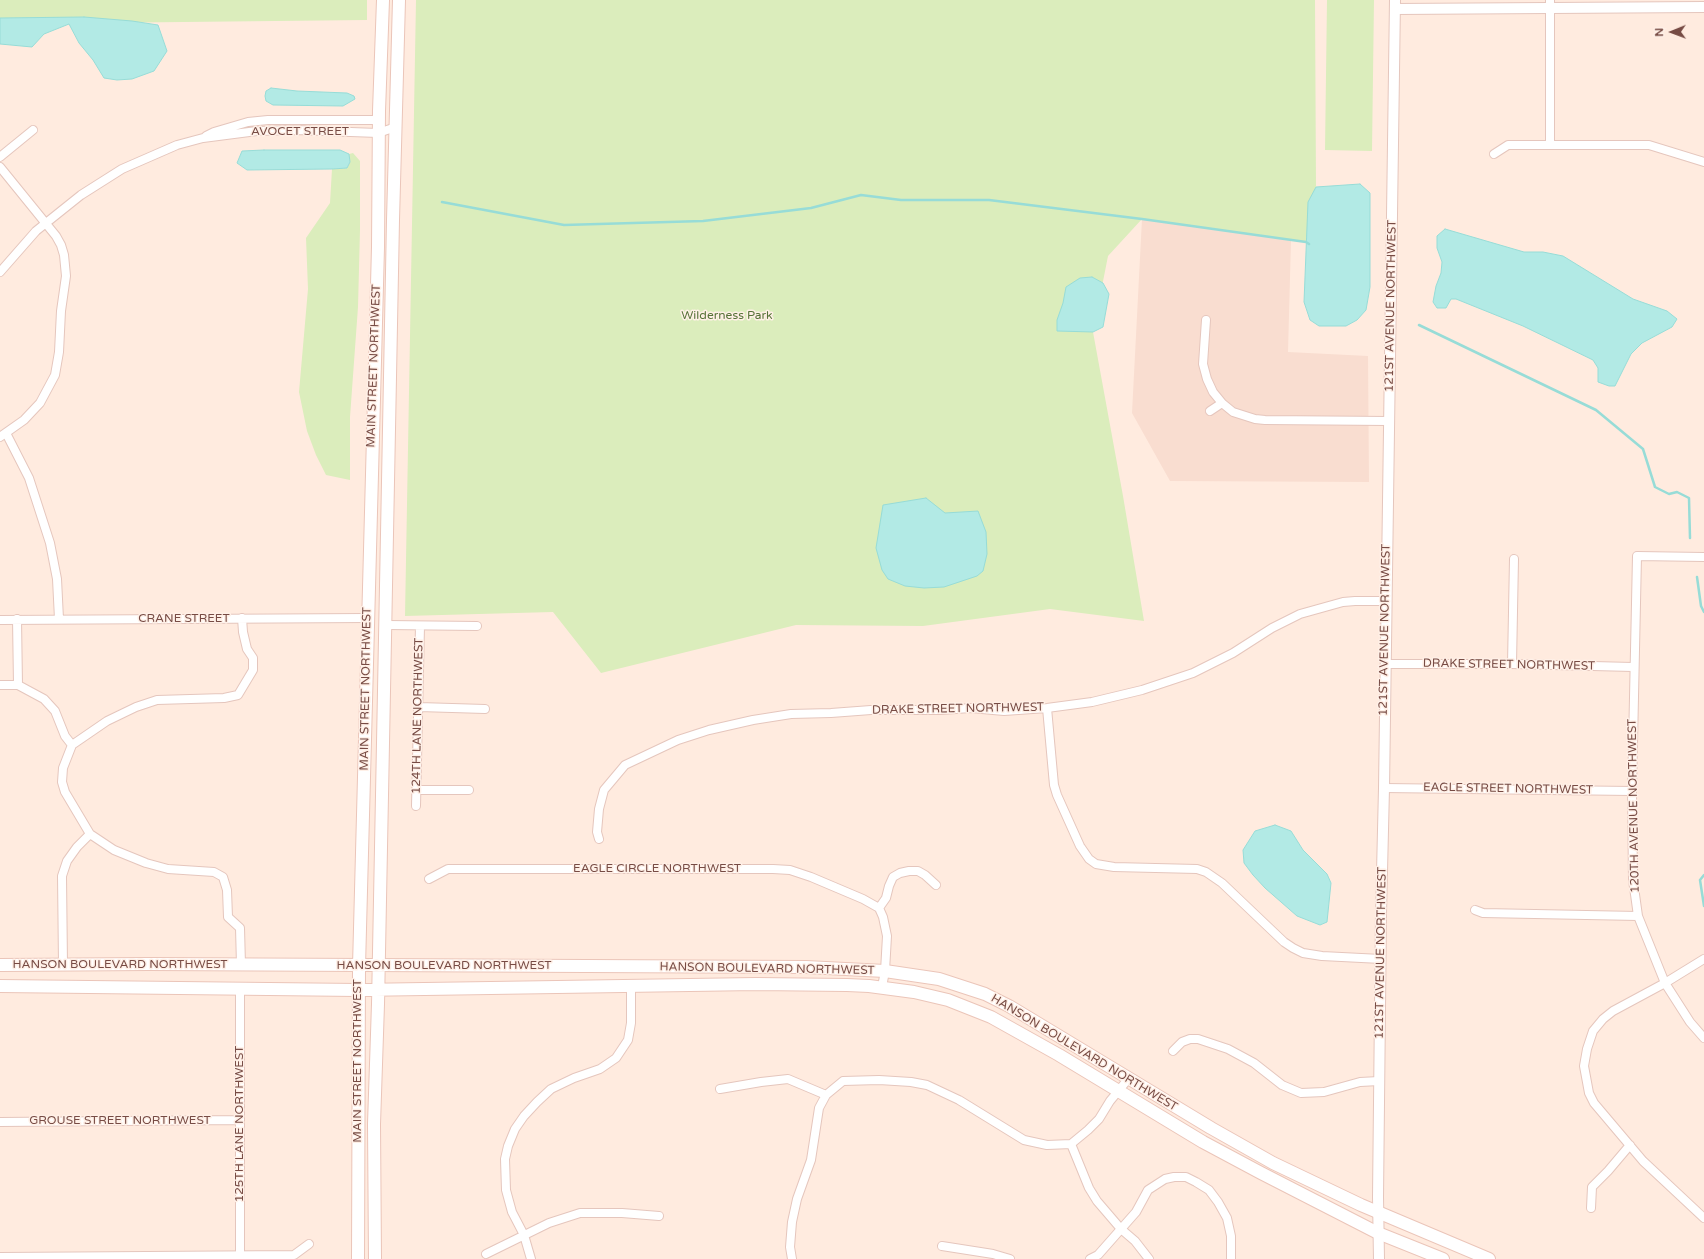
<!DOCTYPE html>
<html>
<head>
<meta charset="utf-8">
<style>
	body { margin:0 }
	#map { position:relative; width:1704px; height:1259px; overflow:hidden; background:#ffebdf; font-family:"Varela Round",sans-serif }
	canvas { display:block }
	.north { position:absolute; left:1652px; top:12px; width:40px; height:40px; -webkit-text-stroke:3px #fff0e7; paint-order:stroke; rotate:269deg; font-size:11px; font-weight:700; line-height:16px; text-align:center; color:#774b44 }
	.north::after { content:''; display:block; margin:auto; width:14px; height:18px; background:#774b44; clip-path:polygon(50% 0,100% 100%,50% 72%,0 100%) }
</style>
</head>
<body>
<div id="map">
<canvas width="1704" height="1259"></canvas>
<div class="north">N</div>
</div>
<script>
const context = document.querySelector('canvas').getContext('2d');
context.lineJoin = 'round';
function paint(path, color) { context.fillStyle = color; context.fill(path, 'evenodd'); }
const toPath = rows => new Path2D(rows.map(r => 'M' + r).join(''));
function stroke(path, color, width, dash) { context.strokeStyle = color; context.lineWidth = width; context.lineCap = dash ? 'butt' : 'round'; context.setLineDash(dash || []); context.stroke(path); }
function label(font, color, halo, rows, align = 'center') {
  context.font = font + ' "Varela Round",sans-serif'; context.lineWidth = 3; context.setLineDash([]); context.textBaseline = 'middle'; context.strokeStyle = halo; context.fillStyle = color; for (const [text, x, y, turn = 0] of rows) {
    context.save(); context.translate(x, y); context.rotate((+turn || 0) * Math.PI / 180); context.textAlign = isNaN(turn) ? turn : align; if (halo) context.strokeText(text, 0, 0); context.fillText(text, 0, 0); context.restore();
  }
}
paint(toPath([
	[1142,219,1291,240,1288,352,1368,356,1369,482,1170,481,1132,413]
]), '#f9ddd0');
paint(toPath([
	[0,0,367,0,367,20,0,24],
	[416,0,1315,0,1316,187,1306,242,1142,219,1108,256,1093,332,1123,496,1144,621,1050,609,923,626,796,625,601,673,553,612,405,616],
	[1327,0,1374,0,1372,151,1325,150],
	[353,153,360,161,360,230,358,307,350,417,350,480,326,475,316,455,307,431,299,392,308,289,306,238,330,203,332,169,347,168,350,162,349,154]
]), '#dbedbc');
const water = toPath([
	[84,17,132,21,158,25,167,51,154,71,132,79,117,80,104,78,93,60,79,43,69,24,44,34,32,47,0,44,0,18,84,17],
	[271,88,297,91,347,93,354,96,355,99,343,106,273,105,266,101,265,96,266,91,271,88],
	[264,150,340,150,349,154,350,162,347,168,332,169,247,170,237,163,242,151,264,150],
	[1360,184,1370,193,1370,287,1366,310,1357,320,1346,326,1319,326,1310,320,1304,302,1308,202,1316,187,1360,184],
	[1445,229,1524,252,1543,252,1563,256,1633,299,1667,311,1677,319,1672,327,1642,343,1631,354,1615,386,1609,386,1598,382,1598,368,1593,360,1523,326,1456,299,1451,299,1446,308,1437,308,1433,302,1436,286,1441,273,1442,262,1437,248,1437,236,1445,229],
	[1092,277,1103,283,1109,294,1103,327,1093,332,1057,331,1057,320,1063,303,1066,287,1080,278,1092,277],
	[926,498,945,513,978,511,986,532,987,554,983,571,977,576,944,587,924,588,905,586,888,579,882,570,876,548,883,505,926,498],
	[1275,825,1291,831,1303,850,1327,874,1331,883,1327,922,1320,925,1297,916,1265,888,1253,875,1244,863,1243,850,1255,831,1275,825]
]);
paint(water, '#b2eae5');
stroke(water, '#97dcd7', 1);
stroke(toPath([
	[442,202,564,225,703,221,811,208,861,195,901,200,989,200,1142,219,1306,242,1309,244],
	[1419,325,1596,410,1643,449,1655,487,1669,494,1677,492,1689,498,1690,538],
	[1697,577,1701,606,1704,612],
	[1704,875,1700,880,1704,906]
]), '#97dcd7', 2.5);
const minor = toPath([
	[206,136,214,132,248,122,268,120,379,120],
	[1550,144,1550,0],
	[1494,154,1508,145,1649,145,1704,162],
	[0,157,33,130],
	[0,167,56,236,61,245,64,255,66,276,61,311,59,352,55,375,40,403,24,420,0,437],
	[0,272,36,231,81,195,122,169,177,145,203,138,257,131,296,130,378,133,396,127],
	[1206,320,1203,364,1207,379,1213,392,1222,403,1233,412,1255,419,1265,420,1389,421],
	[1210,411,1222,403],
	[6,433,29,478,50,543,57,579,59,619],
	[1704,557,1637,556,1632,791,1633,880,1638,916,1665,983,1690,1022,1704,1038],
	[17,619,18,685,44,699,55,711,65,736,72,745,63,768,62,782,65,792,90,834,77,847,67,861,62,876,63,965],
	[0,620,368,618],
	[387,625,477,626],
	[1385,664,1512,664,1633,667],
	[1512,664,1514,559],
	[0,685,18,685],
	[419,707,485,709],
	[1047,708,1054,785,1057,795,1080,846,1089,859,1096,864,1114,867,1197,869,1206,872,1222,883,1284,942,1293,948,1303,953,1322,956,1381,959],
	[72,745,107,721,136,707,157,700,224,698,238,695,253,670,253,658,247,649,243,632,242,618],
	[1384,788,1632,791],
	[417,790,469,790],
	[416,806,420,626],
	[90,834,114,850,146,863,168,869,214,872,223,877,227,890,228,917,240,928,241,965],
	[599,839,597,832,599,809,604,790,625,765,678,740,709,730,753,720,791,714,831,713,871,710,941,710,971,708,1004,711,1047,708,1092,702,1142,690,1193,673,1233,653,1272,628,1300,614,1343,602,1355,601,1386,601],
	[429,879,448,869,773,869,790,870,811,877,863,899,879,908],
	[1475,910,1483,913,1638,916],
	[1704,959,1665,983,1613,1011,1603,1019,1593,1031,1587,1049,1584,1066,1589,1093,1594,1103,1643,1161,1704,1218],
	[882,987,885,971,887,936,883,917,879,908,886,898,889,886,893,877,900,873,909,871,918,871,925,875,936,885],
	[240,988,240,1259],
	[1173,1051,1182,1042,1190,1039,1198,1039,1228,1049,1254,1063,1282,1085,1301,1093,1324,1092,1360,1082,1379,1081],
	[720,1089,761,1082,788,1079,826,1095],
	[0,1122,240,1120],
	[1071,1144,1089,1188,1097,1201,1121,1229,1135,1241,1149,1259],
	[1591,1208,1592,1187,1608,1171,1630,1145],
	[942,1246,993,1254,1010,1259],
	[486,1254,549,1223,580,1213,622,1213,659,1216],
	[0,1257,294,1255,309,1244],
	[531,1259,524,1235,512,1212,506,1190,505,1159,508,1146,515,1129,524,1116,537,1102,551,1089,574,1078,600,1069,616,1058,628,1040,631,1023,631,986],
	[792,1259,790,1247,792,1222,797,1199,811,1160,819,1108,826,1095,843,1081,879,1080,911,1082,927,1085,959,1100,1024,1140,1047,1145,1071,1144,1088,1130,1099,1119,1110,1101,1129,1078],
	[1090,1259,1098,1255,1136,1212,1148,1190,1165,1179,1174,1177,1186,1177,1196,1182,1209,1190,1218,1202,1227,1218,1231,1236,1231,1259]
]);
const tertiary = toPath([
	[1395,9,1704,7],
	[1379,1259,1378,1197,1381,914,1384,788,1395,0]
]);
const secondary = toPath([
	[0,965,149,964,806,967,885,971,939,979,985,994,1009,1006,1211,1128,1273,1163,1361,1205,1489,1259],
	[0,986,358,990,756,984,847,985,869,986,914,992,948,1000,991,1017,1059,1055,1203,1142,1261,1173,1378,1233,1443,1259],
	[358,1259,359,966,378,247,379,111,383,0],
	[375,1259,374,1124,378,1004,393,220,399,0]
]);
stroke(minor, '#e5c6bd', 10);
stroke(tertiary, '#e5c6bd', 12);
stroke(secondary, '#ebc5b9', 14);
stroke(minor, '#fff', 8);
stroke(tertiary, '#fff', 10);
stroke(secondary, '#fff', 12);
label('12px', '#774b44', '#fff0e7', [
	["AVOCET STREET",300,132],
	["121ST AVENUE NORTHWEST",1391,306,-89],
	["MAIN STREET NORTHWEST",374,366,-88],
	["CRANE STREET",184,619],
	["121ST AVENUE NORTHWEST",1385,630,-89],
	["DRAKE STREET NORTHWEST",1509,665,1],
	["MAIN STREET NORTHWEST",366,689,-89],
	["DRAKE STREET NORTHWEST",958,709,-1],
	["124TH LANE NORTHWEST",418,716,-89],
	["EAGLE STREET NORTHWEST",1508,789,1],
	["120TH AVENUE NORTHWEST",1634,806,-91],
	["EAGLE CIRCLE NORTHWEST",657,869],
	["121ST AVENUE NORTHWEST",1381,953,-89],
	["HANSON BOULEVARD NORTHWEST",120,965],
	["HANSON BOULEVARD NORTHWEST",444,966],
	["HANSON BOULEVARD NORTHWEST",767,969,1],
	["HANSON BOULEVARD NORTHWEST",1084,1053,31],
	["MAIN STREET NORTHWEST",358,1061,-90],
	["GROUSE STREET NORTHWEST",120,1121],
	["125TH LANE NORTHWEST",240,1124,-90]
]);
label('12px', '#567337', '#fff0e7', [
	["Wilderness Park",727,316]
]);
</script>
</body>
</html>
